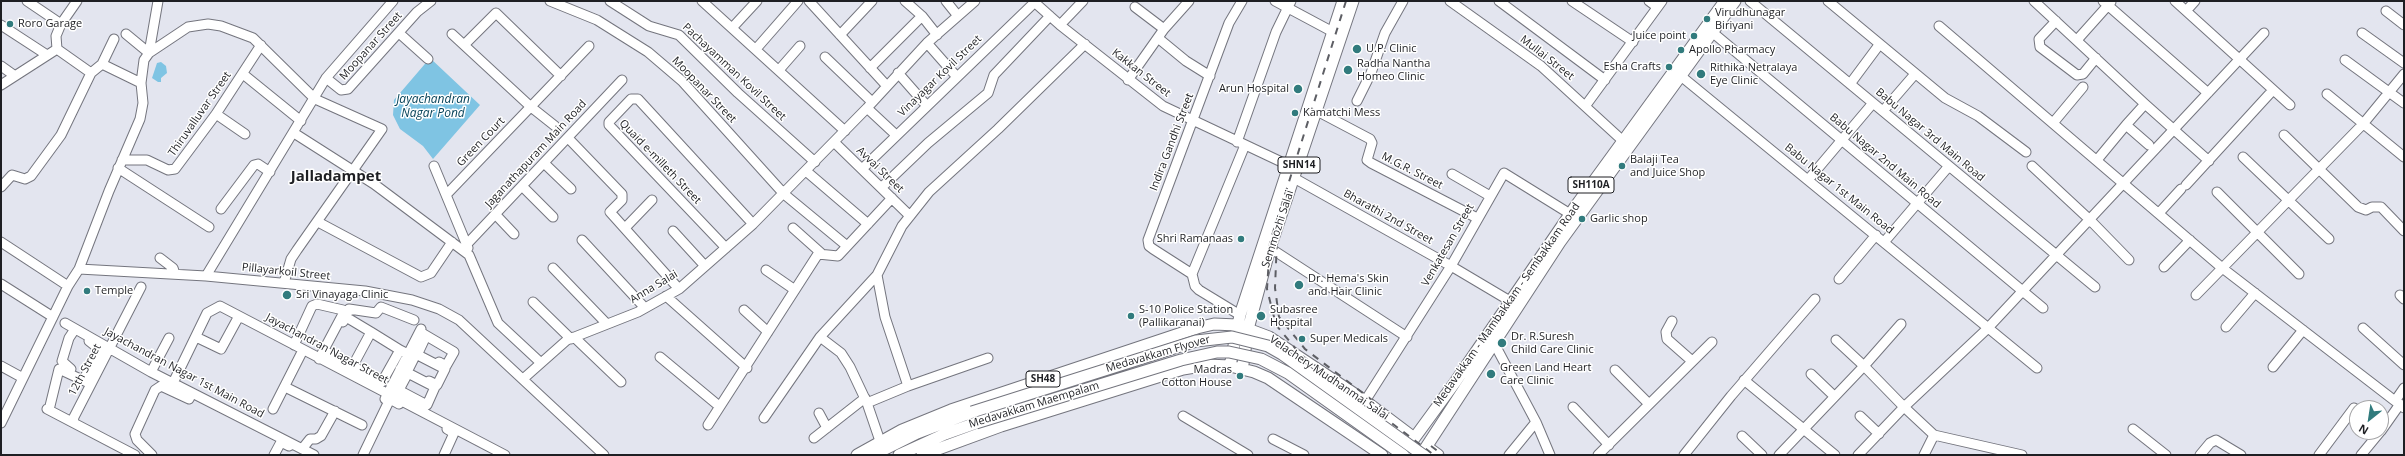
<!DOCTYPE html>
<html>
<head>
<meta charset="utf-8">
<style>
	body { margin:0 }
	#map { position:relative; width:2405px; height:456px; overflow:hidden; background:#e3e5ef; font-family:"Open Sans",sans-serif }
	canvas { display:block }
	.frame { position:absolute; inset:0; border:2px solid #1e1f23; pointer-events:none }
	.north { position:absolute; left:2349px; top:400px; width:40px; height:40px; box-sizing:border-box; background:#fff; border:1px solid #a5a5a7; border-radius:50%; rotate:210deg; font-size:11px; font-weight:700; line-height:16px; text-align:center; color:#1e1f23 }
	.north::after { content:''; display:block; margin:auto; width:14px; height:18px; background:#317b7d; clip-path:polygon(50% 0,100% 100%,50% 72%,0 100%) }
</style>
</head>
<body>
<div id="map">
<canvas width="2405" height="456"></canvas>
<div class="frame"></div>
<div class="north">N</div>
</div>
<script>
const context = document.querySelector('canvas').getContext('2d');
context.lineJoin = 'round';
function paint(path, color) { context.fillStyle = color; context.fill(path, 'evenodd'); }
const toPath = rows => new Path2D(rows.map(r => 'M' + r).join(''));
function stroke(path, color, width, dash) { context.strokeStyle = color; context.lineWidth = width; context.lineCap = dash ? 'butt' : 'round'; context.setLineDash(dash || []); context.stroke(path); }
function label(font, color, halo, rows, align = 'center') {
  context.font = font + ' "Open Sans",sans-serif'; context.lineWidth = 3; context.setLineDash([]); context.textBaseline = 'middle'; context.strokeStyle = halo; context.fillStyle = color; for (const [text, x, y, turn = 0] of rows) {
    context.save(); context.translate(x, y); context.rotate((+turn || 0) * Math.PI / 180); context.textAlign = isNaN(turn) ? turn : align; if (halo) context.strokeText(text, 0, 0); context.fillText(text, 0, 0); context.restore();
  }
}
paint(toPath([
	[430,58,480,105,433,159,423,146,400,129,393,115,394,100],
	[161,62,166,66,167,73,161,78,161,82,158,82,152,78,157,63]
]), '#7fc4e3');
const minor = toPath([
	[27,1,61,24],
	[77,1,61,24,56,36,57,49,91,73,102,64,141,83],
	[550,1,597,20,648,52,682,81,784,194,847,246],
	[610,1,649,26,679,35,738,93,815,162],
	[702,1,845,131],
	[809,1,886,85],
	[905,1,922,16,937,35],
	[946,1,958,16],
	[1033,1,1060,25,1163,106,1290,166],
	[1275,1,1333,32],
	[1450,1,1541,66,1623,141],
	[1499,1,1605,80],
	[1572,1,1633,42],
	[1649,1,1657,7],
	[1750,1,2095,287],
	[1828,1,1945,98,1978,116,2026,152],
	[2034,1,2145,104,2209,161],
	[2103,1,2208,93],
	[2175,1,2290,105],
	[1135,7,1164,29],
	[2186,11,2195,1],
	[2386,11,2404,25],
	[2056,21,2039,39,2040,47,2077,75,2083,74,2096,58],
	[1,25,47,55],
	[1060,25,1083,1],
	[1939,26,2221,267,2404,408],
	[732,28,757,1],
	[1712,32,2043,308],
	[399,33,428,59],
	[2362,33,2404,63],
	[126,34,149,53],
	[452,34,531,107,555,126],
	[840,35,872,1],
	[1158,38,1186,61,1210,76],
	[2077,40,2111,2],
	[927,43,957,77],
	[464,45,496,13,561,76],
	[756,49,798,1],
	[149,53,188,27,208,24,221,26,253,38,315,99,382,129,297,250,291,259,284,283],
	[825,57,872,102],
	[2345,60,2404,103],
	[102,64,114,39],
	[1,66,15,76,57,49],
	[870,68,922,16],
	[779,70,800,46],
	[1676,72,2037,368],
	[898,73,927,106],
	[243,74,301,121],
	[326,78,341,90,348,89,417,12,431,1],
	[1128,80,1164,29,1189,1],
	[1850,84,1879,45],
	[1,85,15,76],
	[2327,94,2404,157],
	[1357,101,1371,73,1385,33,1403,1],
	[2145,104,2126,125,2149,145],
	[1586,105,1662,1],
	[867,108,896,135],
	[1317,111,1370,139,1372,143,1367,160,1371,163,1477,218],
	[1883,111,1915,74],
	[216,114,245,134],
	[2053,123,2083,87],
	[294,133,374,184,469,255,498,323,541,363],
	[2284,135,2358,207,2366,210,2372,207,2381,207,2404,231],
	[569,139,622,194,622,200,610,212,679,289],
	[834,142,910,216],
	[1237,142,1276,32,1291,1],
	[2243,157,2329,239],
	[122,160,147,160,168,170,175,169,216,114,261,45],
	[2097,160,2126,125],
	[545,164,571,189],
	[434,166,468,248],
	[2032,166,2090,220,2129,260],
	[118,168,209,227],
	[862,169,1035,2],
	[806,171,868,224],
	[1452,174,1490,196],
	[1294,178,1451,266,1515,304],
	[1808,180,1873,103],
	[2186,185,2273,90],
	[1,187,12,175,25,179,31,176,61,135,91,73],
	[523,187,553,217],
	[881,188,928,143,988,93,994,75,1050,16],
	[2217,192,2299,274],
	[447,194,589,46],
	[221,209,254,165,258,164,270,172],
	[2159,213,2181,189],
	[496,215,514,234],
	[318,222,421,277,431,273,452,242],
	[625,228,652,200],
	[793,228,821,253],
	[673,231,705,266],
	[582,240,645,308],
	[1885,241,1949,166],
	[1,242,68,286],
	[468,243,622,80],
	[726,248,609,125,609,122,631,99,638,99,753,224],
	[1270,248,1407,337],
	[160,258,173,268,175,274],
	[2164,267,2190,240],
	[553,268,606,323],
	[79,269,109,191,140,119,143,103,141,83,144,60,149,53,158,1],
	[766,270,795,290],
	[1192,274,1153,249,1149,246,1148,240,1229,23,1242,1],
	[206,276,326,78,393,1],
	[1839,279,1876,235],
	[1,284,53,317],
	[2196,295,2363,124,2404,74],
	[2400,295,2404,299],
	[666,296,747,368],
	[533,302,571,339],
	[744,310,768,332],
	[1240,315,1199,290,1195,286,1192,274,1245,145],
	[346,317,349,309,376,313,381,307,414,320],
	[1672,321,1666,332,1667,339,1692,361],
	[343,322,346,317,371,332],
	[65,323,151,372,314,455],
	[2226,327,2255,293],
	[2363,328,2404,365],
	[420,332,454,352,446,366,439,362],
	[196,337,221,349,239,316],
	[574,337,621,382],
	[820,337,841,353,850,367,867,403],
	[1836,340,1864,366,1901,324],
	[1494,343,1536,422,1550,455],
	[294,345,312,306,317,304,343,310,344,312,319,359],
	[410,351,445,369,437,385,429,381],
	[419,351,426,336],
	[328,353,382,382,400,350,408,354],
	[660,357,719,406],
	[1,366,23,378],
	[2273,367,2303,330],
	[71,369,62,361,69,338,75,329],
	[408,370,416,354],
	[1615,370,1648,403],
	[350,371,371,332,400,350],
	[151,372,169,338],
	[1811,374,1834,396],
	[86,375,99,349,89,341],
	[523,379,567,340,638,312,679,289,753,224,867,108,927,43,975,1],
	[1744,380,1835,455],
	[173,383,207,313,220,306,505,455],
	[391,386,427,405,435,387,400,369],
	[908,386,988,358],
	[285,387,362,425],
	[399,390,408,373],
	[385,399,421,329],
	[1365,401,1451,266,1504,173,1575,217],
	[2395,401,2404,388],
	[1573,407,1609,445],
	[47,409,135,455],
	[273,409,303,350],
	[49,410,59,369,91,384],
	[819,413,827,428],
	[1183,416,1248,455],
	[1860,416,1879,434],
	[764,418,820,337,877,275],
	[73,422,74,417,141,287],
	[1,423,68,286,79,269,206,276,365,291,412,300,439,309,459,320,604,455],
	[708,425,818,254,838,256,892,198],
	[2133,429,2166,455],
	[2381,431,2400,404],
	[1934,435,2022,455],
	[1742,436,1762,455],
	[814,438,865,398],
	[1273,439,1304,455],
	[880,441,867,403,908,386,885,317,877,275,902,226,929,192,998,129,1085,44],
	[302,449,310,439,316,439,321,436,335,411],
	[152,455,137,440,135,434,155,390,161,386,189,399,192,393],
	[274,455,281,442,289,446],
	[363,455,390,399,399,404],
	[444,455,454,433,447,429],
	[1509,455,1536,422],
	[1598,455,1712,342],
	[1684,455,1731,396,1815,299],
	[1779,455,1864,366,1904,407,1987,329,2264,33],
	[1858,455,1904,407,1934,435,1924,455],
	[2200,455,2210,443,2216,440,2241,455],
	[2319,455,2354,408],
	[2361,455,2380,432]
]);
const major = toPath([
	[1231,361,1240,315,1343,1],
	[1243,364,1248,329,1270,248,1353,1],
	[1410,444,1456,381,1575,207,1725,1],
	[1427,447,1438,455],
	[857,455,902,430,951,410,1197,328,1214,324,1237,325,1269,337,1365,401,1414,438],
	[873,455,917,433,972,412],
	[899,455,945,434,976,423],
	[922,455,1001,426,1183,369,1207,365,1230,366,1254,372,1268,378,1382,455],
	[1421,455,1560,242,1735,1]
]);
stroke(minor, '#74757e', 11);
stroke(major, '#74757e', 13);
stroke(minor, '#fff', 9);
stroke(major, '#fff', 11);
stroke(toPath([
	[1346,1,1270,242,1267,289,1276,325,1300,354,1434,455],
	[1281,229,1277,239,1275,288,1279,317,1305,349,1389,413],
	[1431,446,1443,455]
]), '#5d5e64', 2, [7, 7]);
const majorBridge = toPath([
	[972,412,1196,341,1232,337,1268,346,1282,354,1423,455],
	[976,423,1181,360,1217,352,1229,352,1261,359,1288,373,1403,455]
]);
stroke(majorBridge, '#74757e', 13, []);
stroke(majorBridge, '#fff', 11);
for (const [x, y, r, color] of [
	[1707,19,4,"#317b7d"],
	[10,24,4,"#317b7d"],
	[1694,36,4,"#317b7d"],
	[1357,49,5,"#317b7d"],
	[1681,50,4,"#317b7d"],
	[1669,67,4,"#317b7d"],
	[1348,70,5,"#317b7d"],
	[1701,74,5,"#317b7d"],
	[1298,89,5,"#317b7d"],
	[1295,113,4,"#317b7d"],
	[1622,166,4,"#317b7d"],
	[1582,219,4,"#317b7d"],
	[1241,239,4,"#317b7d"],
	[1299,285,5,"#317b7d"],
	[87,291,4,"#317b7d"],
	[287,295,5,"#317b7d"],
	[1131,316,4,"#317b7d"],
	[1261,316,5,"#317b7d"],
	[1302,339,4,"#317b7d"],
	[1502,343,5,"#317b7d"],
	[1491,374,5,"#317b7d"],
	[1240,376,4,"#317b7d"]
]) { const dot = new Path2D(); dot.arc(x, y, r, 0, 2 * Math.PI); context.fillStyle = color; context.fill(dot); stroke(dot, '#fff', 1.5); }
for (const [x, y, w] of [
	[1299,165,42],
	[1591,185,46],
	[1043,379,34]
]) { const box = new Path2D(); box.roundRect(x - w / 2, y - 8, w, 16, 3); context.fillStyle = '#fff'; context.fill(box); stroke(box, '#1e1f23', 1); }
label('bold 10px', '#1e1f23', null, [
	["SHN14",1299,165],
	["SH110A",1591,185],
	["SH48",1043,379]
]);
label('11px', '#1e1f23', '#fff', [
	["Virudhunagar",1715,13],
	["Biriyani",1715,26],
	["Roro Garage",18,24],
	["Juice point",1686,36,"right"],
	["U.P. Clinic",1366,49],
	["Apollo Pharmacy",1689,50],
	["Radha Nantha",1357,64],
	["Homeo Clinic",1357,77],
	["Esha Crafts",1661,67,"right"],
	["Rithika Netralaya",1710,68],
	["Eye Clinic",1710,81],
	["Arun Hospital",1289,89,"right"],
	["Kamatchi Mess",1303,113],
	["Balaji Tea",1630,160],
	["and Juice Shop",1630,173],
	["Garlic shop",1590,219],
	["Shri Ramanaas",1233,239,"right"],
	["Dr. Hema's Skin",1308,279],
	["and Hair Clinic",1308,292],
	["Temple",95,291],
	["Sri Vinayaga Clinic",296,295],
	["S-10 Police Station",1139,310],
	["(Pallikaranai)",1139,323],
	["Subasree",1270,310],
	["Hospital",1270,323],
	["Dr. R.Suresh",1511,337],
	["Child Care Clinic",1511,350],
	["Super Medicals",1310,339],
	["Green Land Heart",1500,368],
	["Care Clinic",1500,381],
	["Madras",1232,370,"right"],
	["Cotton House",1232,383,"right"]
], 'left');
label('11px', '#1e1f23', '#fff', [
	["Moopanar Street",371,46,-48],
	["Mullai Street",1547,58,38],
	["Pachayamman Kovil Street",734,72,43],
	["Kakkan Street",1141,73,38],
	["Vinayagar Kovil Street",940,76,-44],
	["Moopanar Street",704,90,46],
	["Thiruvalluvar Street",200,114,-55],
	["Babu Nagar 3rd Main Road",1930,135,40],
	["Green Court",481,142,-46],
	["Indira Gandhi Street",1172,142,-69],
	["Jaganathapuram Main Road",536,154,-47],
	["Babu Nagar 2nd Main Road",1885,161,40],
	["Quaid e-milleth Street",660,162,46],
	["Avvai Street",880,170,44],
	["M.G.R. Street",1412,171,27],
	["Babu Nagar 1st Main Road",1839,189,39],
	["Bharathi 2nd Street",1388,217,29],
	["Semmozhi Salai",1278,229,-72],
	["Venkatesan Street",1448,245,-60],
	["Pillayarkoil Street",286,272,6],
	["Anna Salai",654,287,-31],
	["Medavakkam - Mambakkam - Sembakkam Road",1507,305,-55],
	["Jayachandran Nagar Street",327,349,28],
	["Medavakkam Flyover",1158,354,-16],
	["12th Street",85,370,-62],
	["Jayachandran Nagar 1st Main Road",184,373,28],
	["Velachery Mudhanmai Salai",1329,378,34],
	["Medavakkam Maempalam",1034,405,-17]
]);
label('italic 12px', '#07445a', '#fff', [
	["Jayachandran",433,100],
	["Nagar Pond",433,114]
]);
label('bold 15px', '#1e1f23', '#fff', [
	["Jalladampet",336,177]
]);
</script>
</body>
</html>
